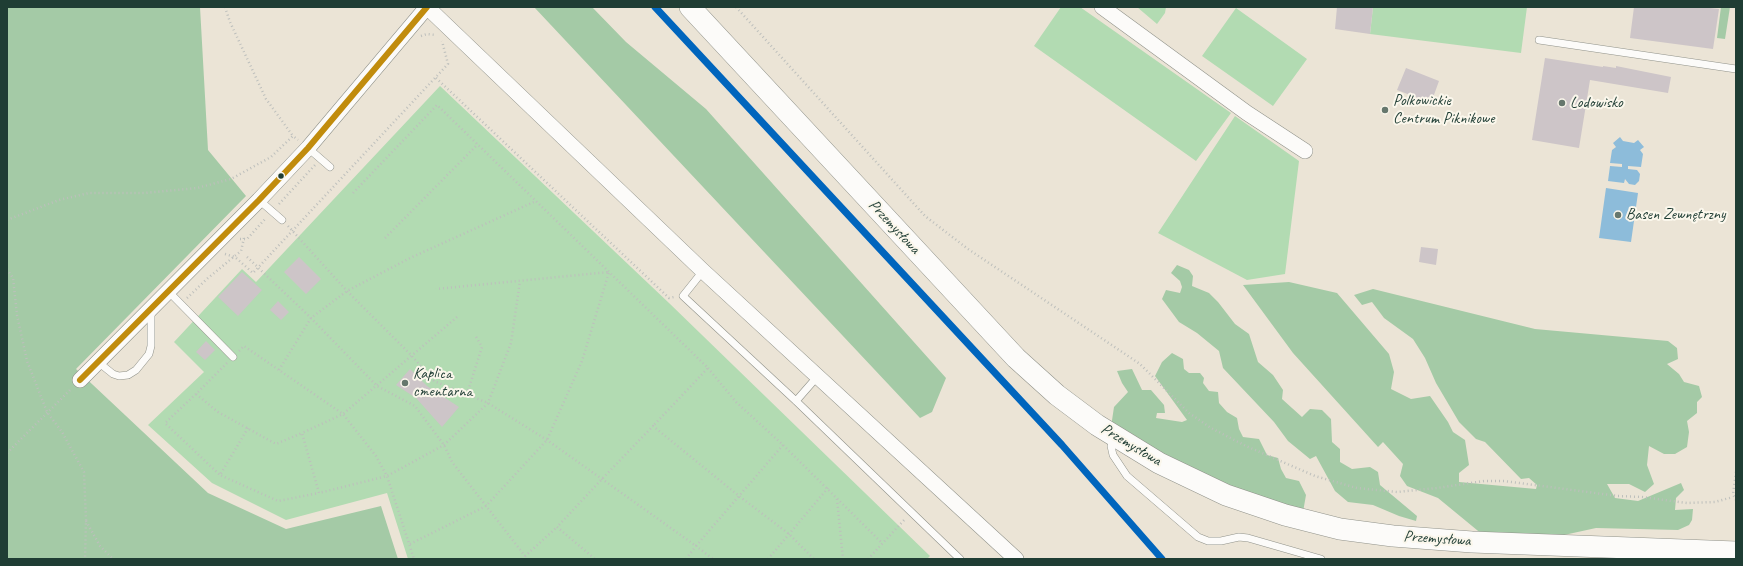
<!DOCTYPE html>
<html>
<head>
<meta charset="utf-8">
<style>
	body { margin:0 }
	#map { position:relative; width:1743px; height:566px; overflow:hidden; background:#ebe4d6; font-family:Caveat,sans-serif }
	canvas { display:block }
	.frame { position:absolute; inset:0; border:8px solid #1f3d34; pointer-events:none }
</style>
</head>
<body>
<div id="map">
<canvas width="1743" height="566"></canvas>
<div class="frame"></div>
</div>
<script>
const context = document.querySelector('canvas').getContext('2d');
context.lineJoin = 'round';
function paint(path, color) { context.fillStyle = color; context.fill(path, 'evenodd'); }
const toPath = rows => new Path2D(rows.map(r => 'M' + r).join(''));
function stroke(path, color, width, dash) { context.strokeStyle = color; context.lineWidth = width; context.lineCap = dash ? 'butt' : 'round'; context.setLineDash(dash || []); context.stroke(path); }
function label(font, color, halo, rows, align = 'center') {
  context.font = font + ' Caveat,sans-serif'; context.lineWidth = 4; context.setLineDash([]); context.textBaseline = 'middle'; context.strokeStyle = halo; context.fillStyle = color; for (const [text, x, y, turn = 0] of rows) {
    context.save(); context.translate(x, y); context.rotate((+turn || 0) * Math.PI / 180); context.textAlign = isNaN(turn) ? turn : align; if (halo) context.strokeText(text, 0, 0); context.fillText(text, 0, 0); context.restore();
  }
}
paint(toPath([
	[1061,7,1080,7,1231,113,1196,161,1034,46],
	[1137,7,1166,7,1165,13,1157,24],
	[1373,7,1527,7,1521,53,1370,34],
	[1236,8,1307,59,1273,106,1202,56],
	[440,86,669,303,930,556,927,559,408,559,387,493,286,520,212,483,148,425,204,372,174,342,242,269,256,282],
	[1235,116,1299,161,1285,274,1247,280,1158,233]
]), '#b2dbb2');
paint(toPath([
	[7,7,200,7,208,150,246,196,76,369,208,493,286,529,381,506,398,559,7,559],
	[534,7,592,7,626,42,706,109,946,378,932,412,920,418],
	[1721,7,1730,7,1725,39,1717,38],
	[1177,265,1189,270,1193,276,1192,286,1209,293,1218,302,1235,324,1249,334,1258,362,1273,375,1283,390,1282,399,1302,417,1310,409,1322,410,1331,419,1332,442,1340,449,1340,462,1352,469,1370,467,1378,472,1380,485,1417,516,1416,521,1399,516,1373,505,1348,502,1335,491,1316,456,1310,459,1288,441,1274,422,1223,368,1219,351,1197,333,1179,322,1162,299,1166,290,1180,293,1182,287,1180,281,1171,273],
	[1289,282,1337,293,1389,354,1394,372,1391,389,1411,399,1430,396,1448,422,1453,432,1465,440,1469,465,1459,473,1459,482,1536,489,1537,485,1529,478,1521,479,1485,442,1476,439,1459,422,1436,383,1425,358,1413,339,1384,318,1372,302,1362,305,1354,295,1373,289,1535,329,1668,341,1677,348,1678,359,1667,364,1679,374,1684,382,1699,386,1702,397,1697,402,1697,413,1687,421,1689,432,1687,447,1675,454,1664,454,1649,446,1647,465,1654,484,1645,492,1629,484,1607,484,1615,498,1638,501,1681,483,1684,490,1676,498,1675,510,1693,509,1692,520,1689,525,1678,530,1596,528,1564,535,1483,535,1438,498,1407,486,1400,476,1403,464,1383,442,1378,447,1293,353,1243,285],
	[1172,353,1183,359,1184,369,1189,373,1200,373,1204,378,1203,383,1209,391,1218,392,1219,403,1227,412,1237,418,1239,429,1243,437,1259,439,1267,455,1278,458,1281,469,1286,478,1299,481,1306,495,1303,512,1273,504,1179,466,1111,427,1114,407,1128,392,1122,383,1117,371,1132,369,1142,390,1151,390,1164,405,1165,413,1157,413,1156,418,1182,422,1187,420,1155,376,1162,362]
]), '#a4caa6');
paint(toPath([
	[1620,137,1623,141,1634,143,1638,140,1644,147,1640,150,1643,154,1641,167,1628,166,1628,169,1637,170,1640,174,1639,181,1635,185,1629,184,1625,179,1624,183,1608,181,1610,166,1622,167,1622,164,1610,163,1612,150,1616,147,1613,143],
	[1606,188,1638,193,1631,242,1599,238]
]), '#8dbcda');
paint(toPath([
	[1337,7,1373,7,1370,34,1335,29],
	[1634,7,1702,7,1719,9,1713,49,1630,38],
	[1545,58,1603,67,1603,66,1616,68,1616,66,1671,77,1668,93,1590,80,1579,148,1532,140],
	[1406,68,1439,81,1431,103,1397,90],
	[1421,247,1438,249,1436,265,1419,262],
	[299,257,321,279,306,294,284,272],
	[242,272,262,290,238,316,218,297],
	[278,301,289,312,281,320,270,310],
	[206,341,215,350,205,360,196,352],
	[410,369,427,386,459,407,442,427,416,398,396,385]
]), '#cdc5c8');
const lane = toPath([
	[1539,40,1736,69],
	[308,148,330,167],
	[259,200,282,220],
	[703,271,683,296,796,401,960,559],
	[169,292,233,357],
	[98,362,113,374,119,376,128,375,136,370,149,354,151,346,151,310],
	[796,401,817,377],
	[1113,438,1111,446,1113,455,1127,476,1198,537,1208,541,1221,541,1239,537,1248,538,1321,559]
]);
const street = toPath([
	[427,7,703,271,1016,559],
	[1102,7,1247,113,1305,151],
	[80,380,259,200,308,148,427,7]
]);
const secondary = toPath([
	[690,7,1016,358,1057,395,1097,425,1159,463,1226,495,1285,515,1340,529,1393,536,1472,542,1736,552]
]);
stroke(lane, '#90928a', 8);
stroke(street, '#90928a', 16);
stroke(secondary, '#90928a', 22);
stroke(toPath([
	[225,7,230,22,266,99,293,136],
	[736,7,925,216,968,249,1140,364,1189,413,1211,428,1246,446,1315,476,1357,488,1397,492,1437,488,1484,481,1504,481,1618,496,1642,497,1687,503,1715,502,1733,497],
	[421,36,427,34,436,35],
	[436,78,669,298,674,297],
	[353,193,437,105,708,368,653,426],
	[279,204,315,165],
	[7,220,59,200,89,193,144,193,197,188,231,179,271,157,293,136,298,140],
	[288,226,347,291,411,355,434,381,488,403,547,440,602,479,696,546,739,496,653,426,602,479,557,527,595,559],
	[385,238,478,144],
	[240,239,247,239,266,218],
	[225,254,235,257,253,273,448,64,442,41],
	[247,257,311,318,377,386,415,406,444,445,452,462,525,556],
	[7,269,13,278,17,315,27,361,47,412,62,432,84,472,86,520,85,559],
	[187,298,208,278,241,251,244,238],
	[457,317,343,414,302,433,319,493,387,476,444,445,488,403,511,343,520,281],
	[239,351,244,346,343,414,376,456,387,476,414,559],
	[227,363,196,394,218,412,276,444,302,433],
	[708,368,736,402,783,445,882,543],
	[279,370,311,318,347,291,410,258,536,201],
	[196,394,165,423,220,475],
	[467,394,482,347,475,335],
	[248,428,220,475,278,501,319,493],
	[783,445,739,496,789,534,814,559],
	[7,453,71,389],
	[1736,472,1733,494,1736,500],
	[837,499,843,559],
	[86,521,100,546,113,559],
	[410,544,486,506,547,440,582,361,609,272,436,289],
	[522,559,557,527],
	[686,559,696,546,713,559],
	[768,559,828,488],
	[868,559,906,518]
]), '#bdbfbc', 2.5, [1, 3]);
stroke(lane, '#fcfbf9', 7);
stroke(street, '#fcfbf9', 15);
stroke(secondary, '#fcfbf9', 21);
stroke(toPath([
	[80,380,259,200,308,148,427,7]
]), '#c18c0d', 6);
stroke(toPath([
	[655,7,1062,445,1162,559]
]), '#0065bd', 7);
for (const [x, y, r, color] of [
	[1562,103,4,"#66776d"],
	[1385,110,4,"#66776d"],
	[281,176,3.5,"#1f3d34"],
	[1618,215,4,"#66776d"],
	[405,383,4,"#66776d"]
]) { const dot = new Path2D(); dot.arc(x, y, r, 0, 2 * Math.PI); context.fillStyle = color; context.fill(dot); stroke(dot, '#fbf7ec', 1.5); }
label('16px', '#1f3d34', '#fbf7ec', [
	["Polkowickie",1393,101],
	["Centrum Piknikowe",1393,119],
	["Lodowisko",1570,103],
	["Basen Zewnętrzny",1626,215],
	["Kaplica",413,374],
	["cmentarna",413,392]
], 'left');
label('16px', '#1f3d34', '#fbf7ec', [
	["Przemysłowa",894,227,47],
	["Przemysłowa",1131,445,31],
	["Przemysłowa",1437,539,4]
]);
</script>
</body>
</html>
